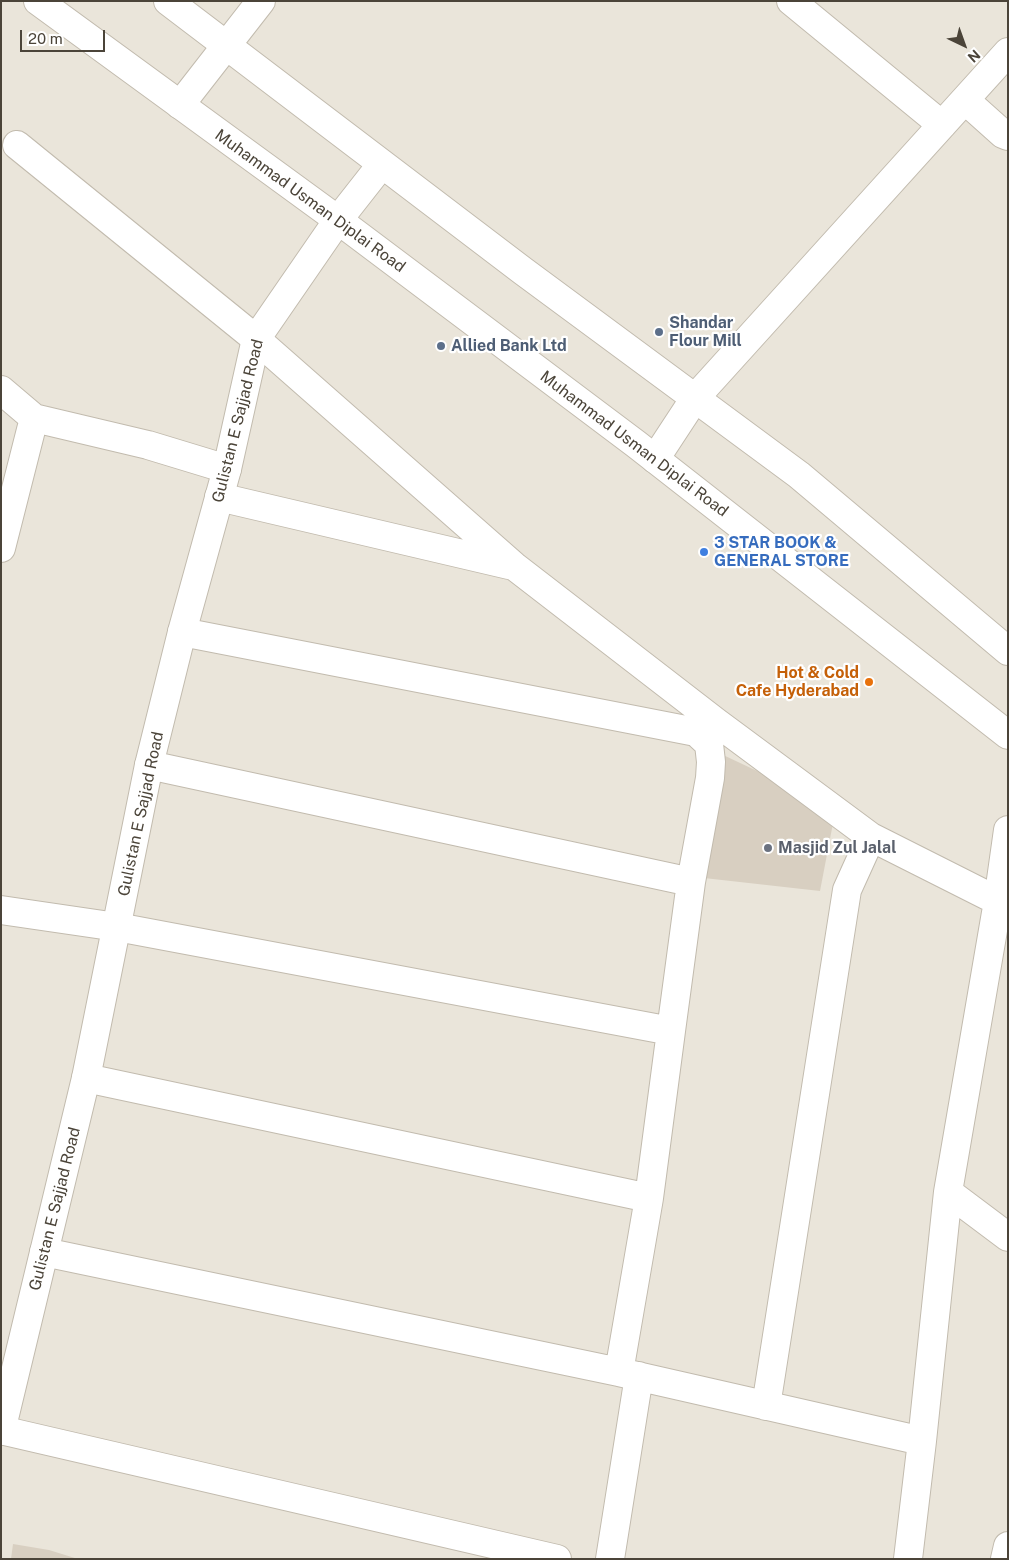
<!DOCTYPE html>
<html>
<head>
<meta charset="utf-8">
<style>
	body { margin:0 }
	#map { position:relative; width:1009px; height:1560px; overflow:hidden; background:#f6f3ec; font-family:"Public Sans",sans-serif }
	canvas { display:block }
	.frame { position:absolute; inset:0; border:2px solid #4b4439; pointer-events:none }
	.north { position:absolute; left:939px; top:20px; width:50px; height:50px; -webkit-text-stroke:4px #fff; paint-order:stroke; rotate:138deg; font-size:14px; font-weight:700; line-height:20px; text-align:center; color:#4b4439 }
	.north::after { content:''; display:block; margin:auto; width:18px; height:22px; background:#4b4439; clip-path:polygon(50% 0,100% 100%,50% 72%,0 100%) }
	.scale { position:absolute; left:20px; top:30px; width:85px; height:22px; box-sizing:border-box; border:2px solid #4b4439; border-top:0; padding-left:6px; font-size:15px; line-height:18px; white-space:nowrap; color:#4b4439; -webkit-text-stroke:4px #fff; paint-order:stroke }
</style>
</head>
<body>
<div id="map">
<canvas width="1009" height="1560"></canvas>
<div class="frame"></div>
<div class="north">N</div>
<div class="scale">20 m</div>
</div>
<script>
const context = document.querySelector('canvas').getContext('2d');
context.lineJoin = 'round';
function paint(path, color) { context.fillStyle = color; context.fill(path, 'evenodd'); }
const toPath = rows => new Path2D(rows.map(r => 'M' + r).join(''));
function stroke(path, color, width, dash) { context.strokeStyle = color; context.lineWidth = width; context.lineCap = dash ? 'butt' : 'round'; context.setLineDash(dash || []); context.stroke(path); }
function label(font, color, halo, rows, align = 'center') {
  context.font = font + ' "Public Sans",sans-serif'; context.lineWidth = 4.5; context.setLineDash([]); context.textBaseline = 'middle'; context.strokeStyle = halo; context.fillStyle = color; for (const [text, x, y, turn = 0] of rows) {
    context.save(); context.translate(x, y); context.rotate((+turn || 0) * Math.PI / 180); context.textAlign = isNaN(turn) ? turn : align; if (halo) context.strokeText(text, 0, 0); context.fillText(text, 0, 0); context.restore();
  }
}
paint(toPath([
	[1,1,1008,1,1008,1559,1,1559]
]), '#eae5da');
paint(toPath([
	[721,754,789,786,834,818,820,891,704,878],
	[13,1544,49,1550,78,1559,11,1559]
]), '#d8cfc1');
const minor = toPath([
	[791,1,942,125],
	[965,100,1003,134,1008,136],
	[180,105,261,1],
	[17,145,256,339,514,566,716,722,871,837,998,901],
	[1,390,34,418],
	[655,459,695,398,1008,52],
	[219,497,509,565],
	[1,548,34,418,148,445,227,469],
	[182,632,696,732,709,744,711,762,710,778,691,882,671,1031],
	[149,765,691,882],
	[1,910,117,927,671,1031,649,1198,619,1372,922,1441,948,1192,998,901,1008,830],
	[86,1078,649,1198],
	[948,1192,1008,1237],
	[44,1252,619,1372],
	[766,1406,847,890,871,837],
	[1,1430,557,1559],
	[610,1559,639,1376],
	[908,1559,922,1441],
	[1005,1559,1008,1546]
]);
const tertiary = toPath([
	[38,1,338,220,636,444,1008,735],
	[168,1,523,271,799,475,1008,651],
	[1,1431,86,1078,149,765,182,632,227,469,256,339,338,220,382,164]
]);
stroke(minor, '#c2bbae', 30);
stroke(tertiary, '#c2bbae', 30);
stroke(minor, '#fff', 28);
stroke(tertiary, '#fff', 28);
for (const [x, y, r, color] of [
	[659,332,5,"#5c6f8a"],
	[441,346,5,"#5c6f8a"],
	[704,552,5,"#3f7fe0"],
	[869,682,5,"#e8710a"],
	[768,848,5,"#6b7280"]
]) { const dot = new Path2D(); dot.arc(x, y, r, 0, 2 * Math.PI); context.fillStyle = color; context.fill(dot); stroke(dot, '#fff', 2); }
label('16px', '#4b4439', '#fff', [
	["Muhammad Usman Diplai Road",310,201,36],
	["Gulistan E Sajjad Road",238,421,-76],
	["Muhammad Usman Diplai Road",634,444,37],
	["Gulistan E Sajjad Road",141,814,-78],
	["Gulistan E Sajjad Road",55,1209,-76]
]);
label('bold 16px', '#4e5e75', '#fff', [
	["Shandar",669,323],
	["Flour Mill",669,341],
	["Allied Bank Ltd",451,346]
], 'left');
label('bold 16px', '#366cbe', '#fff', [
	["3 STAR BOOK &",714,543],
	["GENERAL STORE",714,561]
], 'left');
label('bold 16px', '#c56008', '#fff', [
	["Hot & Cold",859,673],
	["Cafe Hyderabad",859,691]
], 'right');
label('bold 16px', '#5b616d', '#fff', [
	["Masjid Zul Jalal",778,848]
], 'left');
</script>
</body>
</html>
